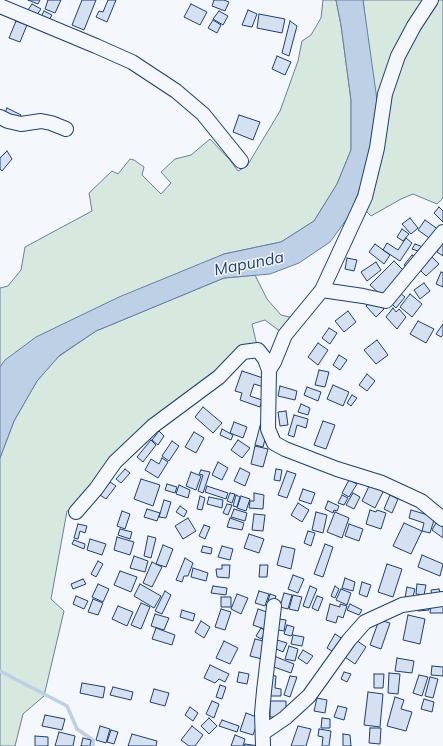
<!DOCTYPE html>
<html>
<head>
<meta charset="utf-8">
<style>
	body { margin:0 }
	canvas { display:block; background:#f4f7fb }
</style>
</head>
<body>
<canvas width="443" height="746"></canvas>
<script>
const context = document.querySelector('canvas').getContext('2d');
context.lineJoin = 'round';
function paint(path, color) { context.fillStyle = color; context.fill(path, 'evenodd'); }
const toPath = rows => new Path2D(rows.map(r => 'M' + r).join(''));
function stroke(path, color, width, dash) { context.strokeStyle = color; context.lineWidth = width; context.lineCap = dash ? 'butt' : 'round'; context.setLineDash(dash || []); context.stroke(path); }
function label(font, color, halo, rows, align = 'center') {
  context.font = font + ' Mulish,sans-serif'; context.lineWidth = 3; context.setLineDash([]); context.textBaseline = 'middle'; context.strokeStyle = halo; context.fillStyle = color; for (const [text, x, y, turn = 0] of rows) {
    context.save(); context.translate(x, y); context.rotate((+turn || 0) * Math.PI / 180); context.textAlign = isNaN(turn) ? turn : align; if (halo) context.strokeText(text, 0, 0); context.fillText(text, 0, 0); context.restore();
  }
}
const green = toPath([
	[323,0,336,0,341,25,351,100,351,150,337,184,314,221,281,242,224,254,0,367,0,288,8,286,21,270,25,247,92,211,89,193,112,171,118,174,130,159,134,160,144,167,142,175,161,194,171,183,161,172,175,159,191,155,210,139,229,159,238,171,247,166,280,111,298,61,302,41,311,35,321,18,323,0],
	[363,0,443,0,443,198,437,204,413,194,401,199,371,216,361,206,358,195,372,159,368,42,363,0],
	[255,275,267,299,281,315,298,319,285,335,265,320,252,324,258,350,153,426,83,504,67,511,51,599,64,611,44,696,23,714,15,746,0,746,0,458,14,421,37,381,58,357,96,331,224,278,255,275]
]);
paint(green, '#d7e8df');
stroke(green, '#687fa3', 1);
const water = toPath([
	[336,0,363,0,377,100,372,159,349,216,330,242,299,263,270,274,224,278,96,331,60,355,37,381,14,421,0,458,0,367,5,360,36,337,119,297,224,254,281,242,314,221,337,184,351,150,351,100,341,25,336,0]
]);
paint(water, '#bed0e5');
stroke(water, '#687fa3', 1);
stroke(toPath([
	[0,671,67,706,77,729,93,740,93,746]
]), '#bed0e5', 3.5);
const building = toPath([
	[28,0,40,0,38,4,28,0],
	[48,0,61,0,55,13,45,9,48,0],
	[82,0,96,0,84,30,72,25,82,0],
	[108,0,116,0,107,22,96,17,99,11,103,12,108,0],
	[214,0,224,0,229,2,225,11,212,6,214,0],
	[32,4,41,9,36,16,28,10,32,4],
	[191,4,207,12,200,25,184,17,191,4],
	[248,10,257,14,252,27,242,25,248,10],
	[44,11,52,15,48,22,40,19,44,11],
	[219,11,228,16,223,25,213,19,219,11],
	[259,14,285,19,282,33,257,28,259,14],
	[213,20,221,25,217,33,208,28,213,20],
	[16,21,27,25,20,42,9,38,16,21],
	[290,21,297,26,289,56,282,53,290,21],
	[277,56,291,62,285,75,272,69,277,56],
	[7,108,21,115,18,121,4,115,7,108],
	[239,115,260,122,253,140,233,132,239,115],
	[7,151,12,159,2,171,0,169,0,158,7,151],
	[439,207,443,211,443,222,434,213,439,207],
	[410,218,418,228,411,234,402,224,410,218],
	[425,220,439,230,432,240,418,230,425,220],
	[402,229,409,234,403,241,397,237,402,229],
	[406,238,412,243,400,261,383,250,387,243,398,250,406,238],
	[443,242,443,256,437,252,443,242],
	[375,244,390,255,384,264,369,252,375,244],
	[415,244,423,247,421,252,412,249,415,244],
	[412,255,418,259,410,269,404,265,412,255],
	[430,255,439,264,426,276,420,270,430,255],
	[347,258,357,260,354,271,345,269,347,258],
	[394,261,406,273,383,297,370,285,394,261],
	[376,262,381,270,367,281,361,272,376,262],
	[441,272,443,273,443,287,436,284,441,272],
	[424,283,430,291,420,299,414,290,424,283],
	[400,293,405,297,396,308,391,303,400,293],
	[410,294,422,304,412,317,400,307,410,294],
	[374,299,384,309,376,317,366,306,374,299],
	[393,308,396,312,399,309,406,317,397,329,386,317,393,308],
	[348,311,356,322,344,332,335,321,348,311],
	[418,321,434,329,426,343,410,334,418,321],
	[443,324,443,335,441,337,436,334,443,324],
	[329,328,337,333,330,344,322,338,329,328],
	[377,340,388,355,376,364,364,350,377,340],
	[318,343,328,350,318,365,308,357,318,343],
	[339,355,347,360,340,370,333,365,339,355],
	[319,370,329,372,325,387,315,385,319,370],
	[242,371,266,379,264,387,254,384,250,396,262,400,260,407,240,400,242,393,235,391,242,371],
	[367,374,375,381,367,391,359,385,367,374],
	[333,385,349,392,343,406,327,399,333,385],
	[280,386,297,391,295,400,278,396,280,386],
	[307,387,321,392,318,401,304,395,307,387],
	[352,395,357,398,351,406,347,403,352,395],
	[301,404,310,408,308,415,298,412,301,404],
	[203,407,222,423,213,433,195,417,203,407],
	[286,411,288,425,280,426,278,412,286,411],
	[294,415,308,419,306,428,297,425,294,437,288,435,294,415],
	[323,421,335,425,326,449,314,445,323,421],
	[234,422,247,427,243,438,230,433,234,422],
	[260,426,268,428,263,447,255,445,260,426],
	[222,429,233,435,231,440,220,435,222,429],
	[159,431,164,436,158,445,152,440,159,431],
	[194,432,204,438,196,453,185,447,194,432],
	[151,440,156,445,143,462,137,457,151,440],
	[238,440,250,448,242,458,231,450,238,440],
	[172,441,179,446,169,461,162,456,172,441],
	[255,446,268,449,263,467,251,464,255,446],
	[162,458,168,462,158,478,145,470,151,459,159,464,162,458],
	[218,462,228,468,222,480,212,475,218,462],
	[240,468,250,473,245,486,234,481,240,468],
	[125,469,130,473,121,483,116,479,125,469],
	[276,469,282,470,280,481,274,480,276,469],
	[201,470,210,472,203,493,198,491,203,475,199,474,201,470],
	[287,471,296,474,287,498,278,495,287,471],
	[191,472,201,476,196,490,186,486,191,472],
	[141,479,160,485,153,506,134,499,141,479],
	[349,480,357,484,349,497,342,493,349,480],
	[110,482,116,486,106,499,100,495,110,482],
	[167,484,177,487,175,493,165,490,167,484],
	[370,484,384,490,375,508,362,501,370,484],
	[179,485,190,490,188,498,176,494,179,485],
	[207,486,228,493,226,499,205,492,207,486],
	[303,489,315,493,311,504,299,500,303,489],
	[230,493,235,494,232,503,227,501,230,493],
	[254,493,264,495,263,509,249,508,250,501,254,501,254,493],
	[353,493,360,497,354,509,346,505,353,493],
	[236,495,240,497,237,507,233,506,236,495],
	[342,495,348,498,344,505,338,503,342,495],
	[390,495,398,499,392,513,384,509,390,495],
	[200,496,205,498,202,510,197,509,200,496],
	[241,496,250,499,246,511,237,508,241,496],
	[209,497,223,500,222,508,207,504,209,497],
	[164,500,171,502,166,518,159,517,164,500],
	[328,501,339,506,337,511,334,510,333,513,325,509,328,501],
	[298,503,309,510,302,522,291,515,298,503],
	[227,504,232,505,228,515,223,513,227,504],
	[180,506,187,511,184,517,176,512,180,506],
	[147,509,160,513,157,521,144,517,147,509],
	[234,509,247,513,245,521,231,517,234,509],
	[370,510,376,512,377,510,386,513,381,529,366,524,370,510],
	[411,510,435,517,430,533,422,531,424,523,409,518,411,510],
	[122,511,130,514,125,529,117,526,122,511],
	[316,512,327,515,323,533,312,530,316,512],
	[335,512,349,518,342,538,327,532,335,512],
	[254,514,265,515,263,531,252,530,254,514],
	[188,518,196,531,183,539,175,526,188,518],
	[230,518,244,523,242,530,227,527,230,518],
	[404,523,422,531,411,554,393,546,404,523],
	[436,523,443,527,443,538,432,530,436,523],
	[78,524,87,526,85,533,80,531,78,539,74,538,78,524],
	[349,524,363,529,359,541,345,536,349,524],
	[204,525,210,527,205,539,199,536,204,525],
	[120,529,132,532,130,539,118,535,120,529],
	[308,531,315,533,311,546,304,543,308,531],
	[249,534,264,539,259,553,244,548,249,534],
	[148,536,156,538,151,558,144,556,148,536],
	[117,537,134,542,130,555,114,550,117,537],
	[90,539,106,544,102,555,87,550,90,539],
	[74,540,85,544,84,549,72,544,74,540],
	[325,544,333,547,323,577,314,574,325,544],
	[163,545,173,549,166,567,156,564,163,545],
	[203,546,212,548,211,554,201,552,203,546],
	[222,546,233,549,230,560,218,557,222,546],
	[282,546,295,549,291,569,277,565,282,546],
	[422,555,443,564,440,576,418,567,422,555],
	[134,556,148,561,145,572,130,568,134,556],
	[185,558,193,563,188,576,184,576,182,582,176,580,185,558],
	[98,561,103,564,96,577,91,574,98,561],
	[152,562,162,567,152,587,143,583,152,562],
	[387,564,402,569,393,597,378,592,387,564],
	[222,565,230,565,229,578,217,577,216,569,222,569,222,565],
	[260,565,268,565,267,577,259,577,260,565],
	[193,568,208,573,206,581,191,577,193,568],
	[120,571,137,577,131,592,114,585,120,571],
	[293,575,304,579,298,593,288,589,293,575],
	[345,578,355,582,353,591,342,588,345,578],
	[83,579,86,584,73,589,71,584,83,579],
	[362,582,371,585,367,597,359,594,362,582],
	[98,584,109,589,103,602,92,597,98,584],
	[140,584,161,596,154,608,134,596,140,584],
	[417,584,426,585,424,595,416,594,417,584],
	[213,586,227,588,226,595,211,593,213,586],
	[310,586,317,589,309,608,303,606,310,586],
	[335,586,339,589,335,598,331,596,335,586],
	[407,587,415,589,412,600,405,598,407,587],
	[341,589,351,593,347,605,336,600,341,589],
	[439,589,440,594,432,596,431,590,439,589],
	[165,591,171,595,162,614,155,611,165,591],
	[259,591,269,594,265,606,255,603,259,591],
	[284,593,292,595,288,609,280,607,284,593],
	[237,594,248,598,241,614,231,609,237,594],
	[270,594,276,596,273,607,267,605,270,594],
	[293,595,302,597,298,611,289,609,293,595],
	[76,596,88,601,84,609,73,604,76,596],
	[317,596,323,598,318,611,312,608,317,596],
	[221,597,231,597,231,607,221,607,221,597],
	[93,599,103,603,98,615,88,612,93,599],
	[141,603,150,607,141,629,131,625,141,603],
	[431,603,443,604,443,613,430,613,431,603],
	[330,604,340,607,340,604,347,606,343,618,338,616,336,623,326,620,330,604],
	[350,604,362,610,359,615,347,610,350,604],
	[418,605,429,605,429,610,418,611,418,605],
	[118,606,133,612,127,626,112,619,118,606],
	[221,609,231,612,225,630,215,627,221,609],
	[258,609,270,613,264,629,253,625,258,609],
	[182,610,195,614,193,621,180,617,182,610],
	[155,614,169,618,164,630,151,626,155,614],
	[408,615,425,619,420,644,403,640,408,615],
	[279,619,286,620,284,631,278,630,279,619],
	[379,620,390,623,381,649,370,645,379,620],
	[201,621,210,627,204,638,195,632,201,621],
	[287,625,294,627,292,635,291,636,284,634,287,625],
	[156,628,175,635,172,645,152,639,156,628],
	[261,628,266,631,261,639,256,636,261,628],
	[335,634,343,639,335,653,327,648,335,634],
	[293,635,304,637,302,646,291,644,293,635],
	[353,638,366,647,355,664,342,655,353,638],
	[255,639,267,642,262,659,250,656,255,639],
	[277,640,287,643,283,652,274,648,277,640],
	[224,641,238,648,230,664,216,658,224,641],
	[289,646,298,649,295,661,285,659,289,646],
	[303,650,313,656,307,664,298,658,303,650],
	[274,656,294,664,291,673,271,666,274,656],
	[397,658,414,661,412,673,395,671,397,658],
	[210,665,229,674,225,682,219,679,215,683,204,678,210,665],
	[432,666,443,667,443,676,431,675,432,666],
	[239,672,249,674,247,684,237,682,239,672],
	[344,672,351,674,347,682,341,679,344,672],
	[389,673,400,674,398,694,388,693,389,673],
	[374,674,384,674,383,688,374,688,374,674],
	[269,675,276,676,275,688,281,689,281,696,269,696,269,675],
	[419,675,428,677,422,696,413,693,419,675],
	[290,676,297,677,290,697,284,695,290,676],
	[430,677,438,679,433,698,425,696,430,677],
	[82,683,105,687,103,698,80,693,82,683],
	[220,685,226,687,222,699,216,697,220,685],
	[113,687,133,692,131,700,110,695,113,687],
	[154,689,169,693,165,706,150,702,154,689],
	[368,692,383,694,380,727,364,725,368,692],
	[395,697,404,700,401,709,412,712,406,731,387,726,395,697],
	[317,698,327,700,325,713,314,711,317,698],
	[424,699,434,702,432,712,421,709,424,699],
	[212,701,219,704,214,718,206,714,212,701],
	[270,701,286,701,286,717,270,717,270,701],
	[338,706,347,708,344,720,334,717,338,706],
	[190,707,198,713,193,721,185,715,190,707],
	[246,713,259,718,253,735,240,731,246,713],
	[45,715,65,719,62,730,42,726,45,715],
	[209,718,217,726,209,734,201,726,209,718],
	[322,718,330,719,330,728,321,728,322,718],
	[222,720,239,726,237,732,219,726,222,720],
	[100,726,110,729,106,743,96,740,100,726],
	[192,726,203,735,195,746,189,746,181,740,192,726],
	[298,726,311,729,306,746,291,746,298,726],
	[370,728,381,728,380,744,369,743,370,728],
	[319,729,331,731,329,746,322,746,323,737,318,736,319,729],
	[111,730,118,732,114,744,107,742,111,730],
	[59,732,75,736,73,746,55,746,59,732],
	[132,734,157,741,156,746,128,746,132,734],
	[343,734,350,735,351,746,343,746,343,734],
	[235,735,245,739,243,746,231,746,235,735],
	[35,736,48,737,48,746,35,746,35,736],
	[83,738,91,740,90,746,81,746,83,738],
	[245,744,259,746,244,746,245,744]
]);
paint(building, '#d5e0f0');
stroke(building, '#1d3f73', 1);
const minor = toPath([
	[0,6,96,46,132,62,176,91,203,114,241,161],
	[0,117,8,121,21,124,41,121,51,123,66,129],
	[322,290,365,197,377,148,385,94,398,56,414,26,431,0],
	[269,370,274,362,285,335,322,290,363,296,386,301,443,232],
	[76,512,96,489,115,462,153,426,219,377,243,352,258,350,265,359,269,370,268,429,274,443,285,449,337,469,382,483,421,501,443,519],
	[263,733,285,718,309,696,349,640,365,622,402,605,443,599],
	[263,746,262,713,264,691,274,606]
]);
stroke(minor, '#1d3f73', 16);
stroke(minor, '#f4f7fb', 14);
label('italic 16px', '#1d3f73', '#f4f7fb', [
	["Mapunda",249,264,-11]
]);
</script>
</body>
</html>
